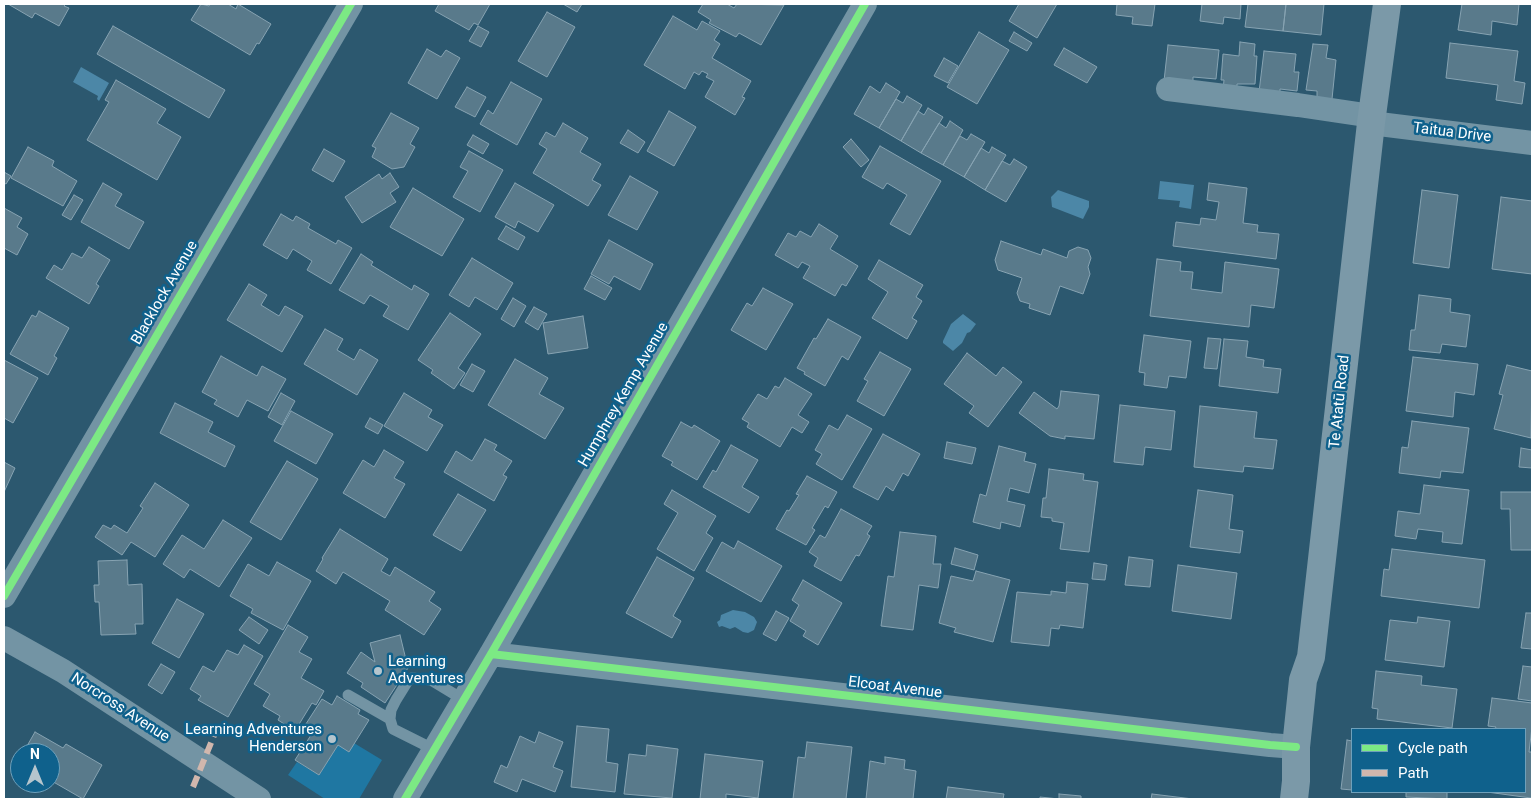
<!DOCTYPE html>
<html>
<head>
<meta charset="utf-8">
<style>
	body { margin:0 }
	#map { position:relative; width:1536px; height:803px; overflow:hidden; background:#2c586f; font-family:Roboto,sans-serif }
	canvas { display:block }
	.frame { position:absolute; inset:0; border:5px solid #fff; pointer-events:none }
	.legend { position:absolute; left:1351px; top:728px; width:175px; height:65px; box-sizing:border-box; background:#0f618c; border:1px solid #6fa0ba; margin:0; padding:6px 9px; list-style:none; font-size:15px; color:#fff }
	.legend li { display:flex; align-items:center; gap:10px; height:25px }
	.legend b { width:25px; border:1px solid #6fa0ba }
	.north { position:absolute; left:10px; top:743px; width:50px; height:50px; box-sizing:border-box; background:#0f618c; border:1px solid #6fa0ba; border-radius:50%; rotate:0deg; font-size:14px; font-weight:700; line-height:20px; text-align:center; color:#fff }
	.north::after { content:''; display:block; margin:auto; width:18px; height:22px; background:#b5c5cd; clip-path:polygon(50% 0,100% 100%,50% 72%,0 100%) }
</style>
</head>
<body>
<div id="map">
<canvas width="1536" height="803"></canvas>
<div class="frame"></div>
<ul class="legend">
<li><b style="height:6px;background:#7ce984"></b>Cycle path</li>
<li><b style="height:6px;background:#d1b7ad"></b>Path</li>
</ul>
<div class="north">N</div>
</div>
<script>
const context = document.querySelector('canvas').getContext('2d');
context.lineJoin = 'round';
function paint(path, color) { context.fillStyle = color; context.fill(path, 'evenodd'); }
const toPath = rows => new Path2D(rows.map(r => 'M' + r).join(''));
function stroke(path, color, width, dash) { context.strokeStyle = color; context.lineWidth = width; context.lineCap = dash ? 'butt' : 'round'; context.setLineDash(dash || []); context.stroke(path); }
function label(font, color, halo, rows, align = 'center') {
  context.font = font + ' Roboto,sans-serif'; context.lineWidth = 5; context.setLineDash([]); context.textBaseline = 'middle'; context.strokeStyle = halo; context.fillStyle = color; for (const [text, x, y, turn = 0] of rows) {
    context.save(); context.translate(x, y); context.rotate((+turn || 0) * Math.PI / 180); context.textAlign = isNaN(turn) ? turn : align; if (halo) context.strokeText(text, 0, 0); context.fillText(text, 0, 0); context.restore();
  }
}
paint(toPath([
	[354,743,382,760,359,799,325,799,288,775,297,762,319,775,338,745]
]), '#1f77a2');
paint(toPath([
	[81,67,109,83,99,101,97,99,98,96,73,82],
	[1160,181,1194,185,1191,209,1179,207,1180,201,1158,199],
	[1058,190,1089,201,1089,207,1083,219,1052,207,1051,197],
	[963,314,976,324,970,332,967,333,962,343,953,351,943,343,943,341,951,324],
	[733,610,745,612,754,617,757,622,754,630,748,633,743,632,735,627,730,629,722,626,719,627,717,622,720,620,721,615]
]), '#4c87a7');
const building = toPath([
	[8,4,66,4,64,6,69,8,59,26,35,13,32,18,8,4],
	[201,4,209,6,210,4,228,4,236,9,238,4,271,24,259,44,257,43,250,55,191,20,201,4],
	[439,4,490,4,478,25,474,23,469,30,435,11,439,4],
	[563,4,582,4,577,12,563,4],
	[703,4,727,4,734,8,737,4,784,5,761,45,739,33,736,37,709,23,711,20,698,12,703,4],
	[1019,4,1057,4,1037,38,1009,21,1019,4],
	[1117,4,1155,4,1152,26,1132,24,1133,17,1116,15,1117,4],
	[1202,4,1241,4,1240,19,1224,17,1223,24,1200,21,1202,4],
	[1248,4,1286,4,1283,31,1245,27,1248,4],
	[1286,4,1324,4,1321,35,1283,31,1286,4],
	[1462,4,1519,4,1517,25,1492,21,1491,35,1458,30,1462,4],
	[547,12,575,27,547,77,518,61,547,12],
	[673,16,697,30,702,21,720,31,714,40,720,44,712,58,751,81,742,97,745,98,735,115,705,97,714,81,706,77,708,74,702,71,699,75,694,72,685,89,644,65,673,16],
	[113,26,225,90,209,118,97,54,113,26],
	[478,26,489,32,481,47,469,41,478,26],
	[979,32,1009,50,977,104,947,87,979,32],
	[1014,32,1032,43,1027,51,1009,41,1014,32],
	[1240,42,1255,44,1254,56,1257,56,1255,84,1237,84,1237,91,1223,90,1224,80,1221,80,1223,54,1239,56,1240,42],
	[1450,43,1518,51,1514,81,1525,83,1522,104,1496,100,1498,85,1446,78,1450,43],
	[1313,44,1328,45,1326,58,1336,60,1332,99,1317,98,1317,91,1306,90,1313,44],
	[1168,45,1219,50,1216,79,1193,77,1193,84,1164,81,1168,45],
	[1064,48,1097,67,1087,83,1054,65,1064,48],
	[427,49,441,57,446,50,460,58,437,99,408,83,427,49],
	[1264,51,1296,54,1294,72,1299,72,1297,91,1280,89,1280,94,1259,92,1264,51],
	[944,58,958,66,948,83,934,76,944,58],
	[116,80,166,109,157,123,181,137,157,180,87,140,109,102,105,100,116,80],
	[511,82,542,99,517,145,480,124,488,110,493,114,511,82],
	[886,83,900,92,879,128,854,114,870,86,880,93,886,83],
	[467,87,486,97,475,117,455,107,467,87],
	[907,96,922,105,901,141,879,128,896,99,903,103,907,96],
	[928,108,943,117,921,153,901,141,918,111,924,115,928,108],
	[669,111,696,127,674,166,647,151,669,111],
	[391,113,419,128,410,144,415,147,404,167,392,169,372,157,376,148,372,146,391,113],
	[950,121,963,130,943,165,921,153,939,123,946,128,950,121],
	[563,123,588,138,580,152,601,164,592,180,601,185,588,206,533,173,547,149,539,144,546,132,555,137,563,123],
	[628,130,645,142,638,153,620,143,628,130],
	[971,134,985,142,964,177,943,165,960,136,967,140,971,134],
	[473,135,489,144,483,154,467,145,473,135],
	[851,139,869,160,861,167,843,147,851,139],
	[880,146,941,181,910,235,890,224,907,195,887,183,883,189,862,177,880,146],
	[28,147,54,161,52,166,77,181,63,206,11,178,28,147],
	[992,147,1006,155,985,190,964,177,981,148,989,153,992,147],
	[324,149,345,161,333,182,312,170,324,149],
	[469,151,503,170,480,212,453,197,468,171,460,167,469,151],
	[1014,159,1027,167,1006,202,985,190,1002,161,1010,165,1014,159],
	[4,172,11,176,6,184,4,183,4,172],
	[390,173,399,187,390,193,396,202,362,223,345,197,379,174,382,179,390,173],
	[630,176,658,192,637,230,608,215,630,176],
	[103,183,122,194,115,206,144,222,129,249,81,222,103,183],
	[515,183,554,205,538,232,518,221,515,228,495,217,515,183],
	[1209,183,1247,188,1243,223,1258,225,1257,232,1279,234,1276,259,1173,246,1176,222,1200,225,1201,218,1216,220,1219,202,1207,200,1209,183],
	[413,188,464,219,442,256,390,227,413,188],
	[1422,190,1458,195,1449,268,1413,263,1422,190],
	[74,195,83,200,71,220,62,215,74,195],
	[1501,197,1532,201,1532,274,1492,269,1501,197],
	[4,208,22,218,17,227,28,234,17,255,4,248,4,208],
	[281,214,293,221,296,216,310,224,308,228,336,244,338,240,352,248,331,284,307,270,312,261,293,249,287,259,263,245,281,214],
	[819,224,838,236,830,249,858,266,846,286,842,284,835,296,803,278,810,266,802,262,798,268,775,255,788,233,796,237,800,231,811,237,819,224],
	[506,226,525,237,518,250,498,239,506,226],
	[609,240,653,264,640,290,614,276,609,284,591,274,609,240],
	[1001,241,1041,255,1043,249,1067,258,1069,251,1078,247,1088,250,1091,258,1088,267,1090,274,1083,294,1060,286,1050,315,1029,308,1030,304,1020,301,1017,293,1022,278,998,270,995,260,1001,241],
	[89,247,110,260,96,284,99,286,89,304,46,278,54,265,62,270,72,253,82,258,89,247],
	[361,254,373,262,371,265,412,290,414,285,429,294,408,330,383,316,389,306,370,295,364,304,339,290,361,254],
	[472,258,513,283,497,310,475,297,469,307,449,295,472,258],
	[1157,259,1181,262,1180,271,1193,272,1191,289,1222,293,1225,262,1279,269,1274,308,1251,305,1249,327,1150,316,1157,259],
	[879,260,923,285,916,297,922,301,912,318,917,321,907,339,872,318,888,292,868,279,879,260],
	[591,276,612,288,605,300,584,289,591,276],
	[249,284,267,295,261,305,279,316,285,306,303,316,282,352,227,320,249,284],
	[763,288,793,304,766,350,731,330,747,303,752,306,763,288],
	[1419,295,1451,299,1450,312,1470,315,1466,347,1442,344,1440,353,1409,350,1411,330,1415,330,1419,295],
	[513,298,526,306,514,327,501,319,513,298],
	[534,307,547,314,538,330,525,322,534,307],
	[39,311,69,328,54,356,57,358,48,375,10,354,32,315,36,317,39,311],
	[450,313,481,334,458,368,465,373,454,389,431,373,433,370,418,360,450,313],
	[583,316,588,348,548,354,543,323,583,316],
	[828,319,861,337,848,360,842,356,825,386,804,374,805,372,797,368,814,338,816,339,828,319],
	[325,329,343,339,337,350,354,360,360,349,378,360,357,395,304,364,325,329],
	[1144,335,1191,341,1186,378,1169,376,1167,388,1144,385,1145,373,1139,372,1144,335],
	[1208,338,1221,339,1217,369,1204,368,1208,338],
	[1224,339,1248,341,1246,357,1264,360,1263,367,1281,369,1278,393,1219,386,1224,339],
	[880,352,911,369,884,416,857,401,868,381,864,379,880,352],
	[967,353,996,376,1003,367,1022,382,988,427,969,413,974,406,944,384,967,353],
	[221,356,257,376,262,366,286,379,268,411,247,400,238,417,214,404,217,400,202,392,221,356],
	[1413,357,1478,364,1474,395,1455,392,1453,417,1406,411,1413,357],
	[515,359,548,378,539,394,564,408,545,439,488,405,515,359],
	[4,360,38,378,13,423,4,418,4,360],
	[472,364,485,371,473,392,460,385,472,364],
	[1507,365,1532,371,1531,438,1494,429,1503,395,1499,394,1507,365],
	[785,378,812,394,798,415,809,422,802,433,792,427,780,447,747,427,749,423,742,419,758,394,767,399,775,386,779,388,785,378],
	[1061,391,1099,395,1094,439,1065,436,1065,439,1050,436,1019,413,1034,392,1057,409,1059,406,1061,391],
	[281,393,295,401,282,425,268,417,281,393],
	[404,393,432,410,428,417,443,425,427,451,384,426,404,393],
	[175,403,213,422,208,432,235,446,225,467,160,433,175,403],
	[1120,405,1175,411,1171,450,1145,447,1143,465,1114,462,1120,405],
	[1200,406,1257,412,1254,438,1277,440,1273,469,1244,466,1243,472,1194,467,1200,406],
	[291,411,333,434,316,464,274,441,291,411],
	[847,415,872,429,842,480,816,464,822,454,815,450,829,425,838,430,847,415],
	[370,418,383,425,378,434,365,427,370,418],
	[1412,421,1469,428,1463,473,1441,471,1440,478,1399,473,1402,447,1408,448,1412,421],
	[681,422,692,428,694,425,720,441,697,480,671,465,673,462,662,456,681,422],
	[883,434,920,454,908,476,903,473,893,491,886,486,878,500,853,487,883,434],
	[485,439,497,445,494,450,512,461,503,475,507,477,494,501,444,472,456,451,472,461,485,439],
	[947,442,976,448,972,464,944,458,947,442],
	[731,445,758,460,742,487,759,497,749,513,703,487,713,470,716,472,731,445],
	[999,446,1026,453,1024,461,1036,464,1029,493,1010,488,1007,501,1025,505,1020,527,1001,522,1000,529,973,522,980,494,986,496,999,446],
	[1521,448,1532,450,1532,468,1519,467,1521,448],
	[384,450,404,462,394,478,405,484,385,518,343,493,363,460,374,467,384,450],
	[287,461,318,479,281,540,250,522,287,461],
	[4,462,15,468,4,492,4,462],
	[1049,469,1084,474,1083,480,1098,482,1089,552,1060,549,1064,523,1052,521,1052,518,1041,517,1043,498,1046,498,1049,469],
	[807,476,837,492,828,508,825,506,812,528,815,530,806,545,776,529,787,510,789,511,799,495,796,494,807,476],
	[155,483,189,505,155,557,131,542,122,555,95,537,103,525,111,529,114,525,127,533,143,508,140,506,155,483],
	[1424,485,1469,490,1462,544,1442,542,1443,532,1418,529,1416,539,1395,536,1398,511,1420,514,1424,485],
	[672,490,716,516,706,533,713,538,694,571,657,549,678,513,664,504,672,490],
	[1198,490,1233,495,1229,529,1243,531,1240,553,1190,547,1198,490],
	[1501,492,1532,492,1532,550,1511,550,1510,509,1501,509,1501,492],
	[458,494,486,510,461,551,433,535,458,494],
	[841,509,872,526,867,534,870,536,859,556,856,555,841,581,814,566,818,558,809,552,820,535,825,538,841,509],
	[223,520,252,538,219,587,190,569,184,578,163,564,182,535,204,549,223,520],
	[340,529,388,559,381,571,390,576,395,567,435,592,429,601,441,609,424,635,385,610,390,601,343,572,336,584,316,571,323,559,322,558,340,529],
	[900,532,936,536,933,564,941,564,938,588,919,585,913,630,881,626,888,576,894,577,900,532],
	[738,541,782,566,761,602,706,571,722,542,734,549,738,541],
	[955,548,978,555,974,570,951,564,955,548],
	[1392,549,1485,560,1479,608,1381,596,1384,569,1389,570,1392,549],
	[657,557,694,578,673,616,681,621,672,638,626,613,657,557],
	[1129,557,1153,560,1150,587,1125,585,1129,557],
	[127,560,128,585,142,584,143,624,135,624,136,634,101,635,99,602,95,602,94,585,99,585,98,561,127,560],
	[277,562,311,581,283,630,251,613,253,609,230,596,248,564,269,576,277,562],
	[1094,563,1107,565,1105,580,1092,579,1094,563],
	[1178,565,1237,573,1231,619,1172,611,1178,565],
	[976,571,1010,580,993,642,954,632,956,628,939,623,951,576,973,581,976,571],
	[803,580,842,603,818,645,803,636,806,631,790,621,799,605,792,600,803,580],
	[1067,582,1088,584,1083,628,1060,625,1059,629,1051,628,1049,646,1011,642,1017,592,1051,595,1051,591,1066,593,1067,582],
	[177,599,204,614,179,658,152,643,177,599],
	[776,611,789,618,776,641,763,634,776,611],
	[1526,613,1532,613,1532,649,1521,648,1526,613],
	[249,617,268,630,259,644,239,630,249,617],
	[1418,617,1450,621,1444,667,1385,660,1390,620,1417,623,1418,617],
	[288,625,308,637,299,652,312,659,301,678,324,691,316,705,312,703,298,726,294,724,292,729,278,720,280,716,263,706,270,694,254,684,288,625],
	[400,635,408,668,385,703,361,687,363,683,347,673,361,652,375,662,370,643,400,635],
	[244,645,263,656,228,717,198,700,201,696,190,689,203,666,214,672,227,650,238,655,244,645],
	[161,664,175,672,162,694,148,685,161,664],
	[1523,666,1532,667,1532,701,1518,699,1523,666],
	[1376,671,1422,676,1421,685,1457,689,1452,728,1377,719,1378,709,1372,708,1376,671],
	[337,696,360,710,358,714,369,720,349,752,338,745,319,775,295,760,311,735,302,730,322,699,332,705,337,696],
	[1492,698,1532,703,1532,727,1529,752,1532,752,1532,799,1531,798,1487,792,1525,792,1525,729,1495,729,1496,727,1488,726,1492,698],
	[577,726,609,729,606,762,618,764,615,792,571,787,577,726],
	[35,732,63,748,66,744,102,765,83,799,50,780,50,753,23,753,35,732],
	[539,732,563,742,553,767,563,771,555,792,522,779,517,792,494,782,501,765,507,768,520,736,535,743,539,732],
	[1347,740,1352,741,1352,790,1341,789,1347,740],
	[807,742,852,747,846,799,793,799,798,757,805,758,807,742],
	[647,745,678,749,672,798,624,794,629,754,646,756,647,745],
	[705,754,763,761,758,798,726,794,726,799,700,799,705,754],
	[885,757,905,760,904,769,916,771,913,799,866,799,870,761,885,764,885,757],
	[948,787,1004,794,1003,799,946,799,948,787],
	[1406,792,1447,792,1447,799,1406,797,1406,792],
	[1059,794,1081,796,1081,799,1040,799,1040,797,1059,799,1059,794],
	[1152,794,1193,799,1151,799,1152,794]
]);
paint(building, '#597a8b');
stroke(building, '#87a3b2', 1);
stroke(toPath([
	[348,695,390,719],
	[435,750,393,729,390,719,391,710,396,700,409,679,412,678,431,680,464,700]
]), '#7394a4', 11);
stroke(toPath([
	[1168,89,1298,105,1372,116],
	[1371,123,1532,143],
	[4,596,351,4],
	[4,638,63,671,259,799],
	[491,654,1270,745,1296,747],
	[405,799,491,654,865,4]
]), '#7394a4', 24);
stroke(toPath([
	[1294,799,1296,781,1296,747,1303,680,1311,657,1371,123,1387,4]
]), '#7b99a8', 28);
stroke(toPath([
	[193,787,215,733]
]), '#d1b7ad', 6, [12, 6]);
stroke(toPath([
	[4,596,351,4],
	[491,654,1270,745,1296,747],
	[405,799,491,654,865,4]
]), '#7ce984', 8);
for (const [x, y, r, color] of [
	[378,671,5,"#b5c5cd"],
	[332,739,5,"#b5c5cd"]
]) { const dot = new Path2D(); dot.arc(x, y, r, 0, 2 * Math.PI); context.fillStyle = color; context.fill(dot); stroke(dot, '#0f618c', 2); }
label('15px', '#fff', '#0f618c', [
	["Taitua Drive",1452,133,7],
	["Blacklock Avenue",165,293,-60],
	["Humphrey Kemp Avenue",624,395,-60],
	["Te Atatū Road",1340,402,-84],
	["Elcoat Avenue",895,688,7],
	["Norcross Avenue",120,708,33]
]);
label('15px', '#fff', '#0f618c', [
	["Learning",388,662],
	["Adventures",388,679],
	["Learning Adventures",322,730,"right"],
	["Henderson",322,747,"right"]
], 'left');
</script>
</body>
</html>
